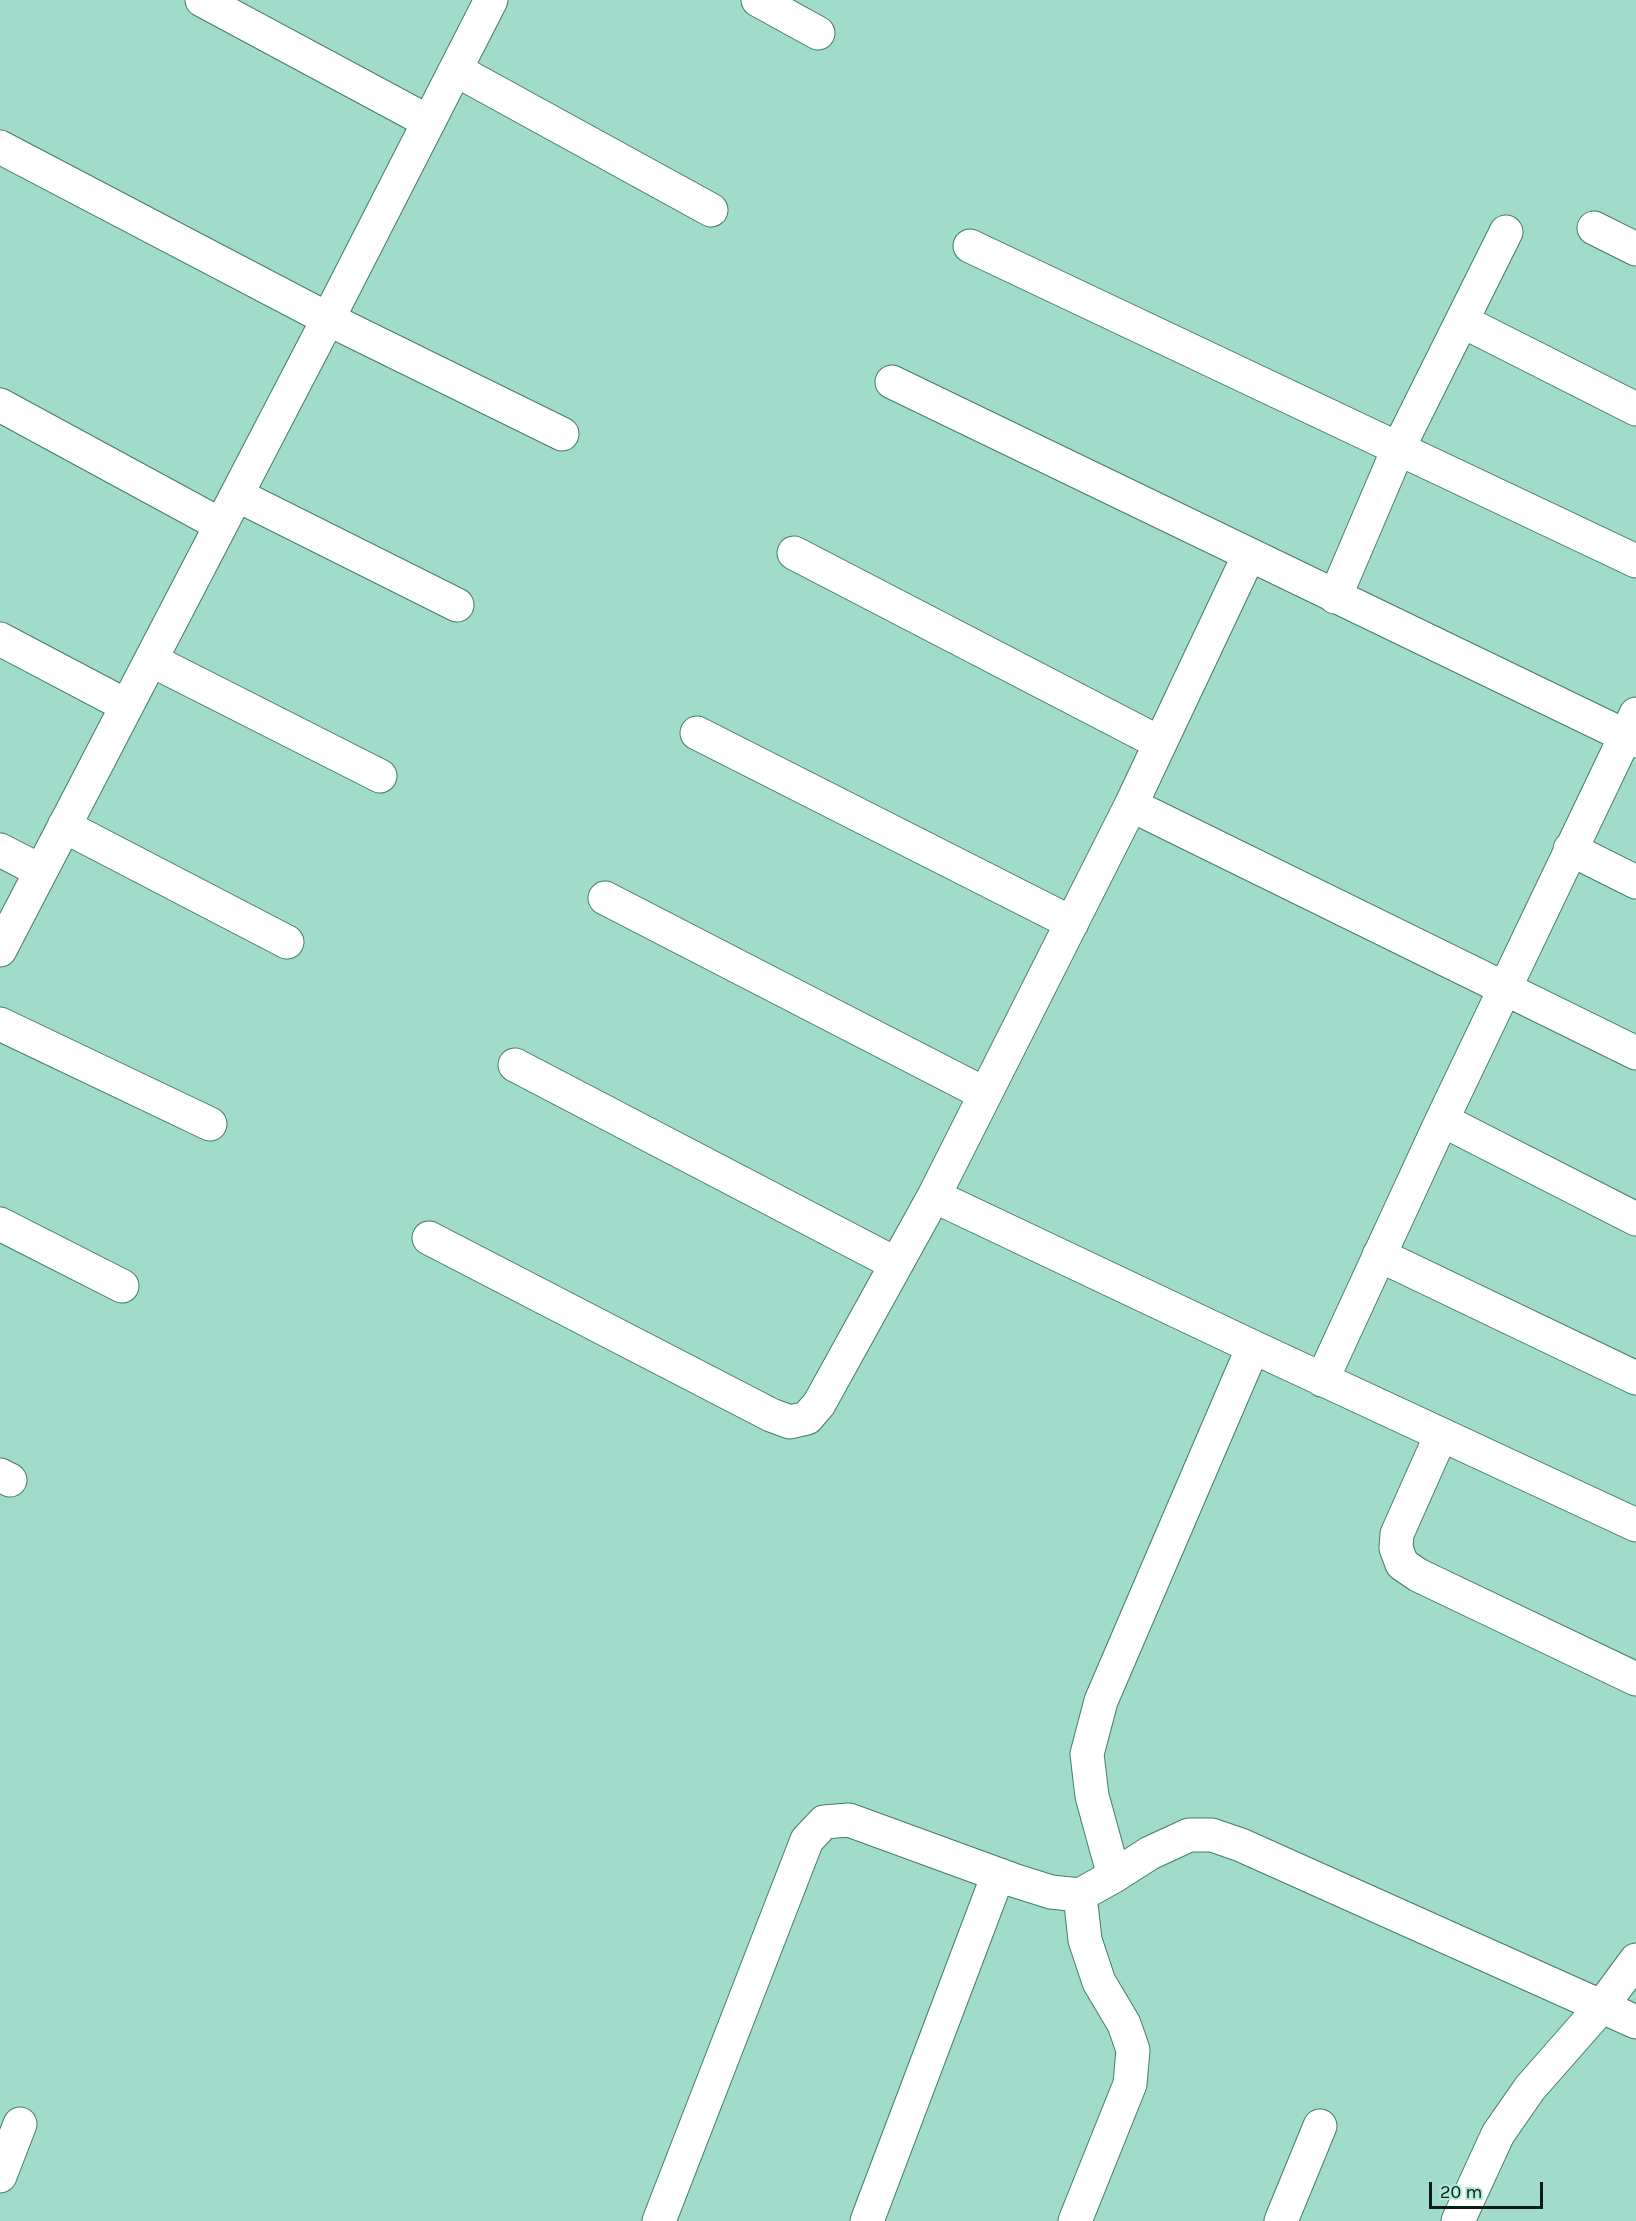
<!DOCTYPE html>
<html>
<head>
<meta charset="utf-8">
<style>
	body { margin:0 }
	#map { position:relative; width:1636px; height:2221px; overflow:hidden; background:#a1dbca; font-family:Karla,sans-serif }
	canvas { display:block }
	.scale { position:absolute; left:1429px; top:2182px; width:114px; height:27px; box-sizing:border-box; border:3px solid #061d17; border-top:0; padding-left:8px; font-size:18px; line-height:21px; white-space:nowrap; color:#061d17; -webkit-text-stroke:4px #aee9d7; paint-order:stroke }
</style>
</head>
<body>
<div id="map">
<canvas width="1636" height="2221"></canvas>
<div class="scale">20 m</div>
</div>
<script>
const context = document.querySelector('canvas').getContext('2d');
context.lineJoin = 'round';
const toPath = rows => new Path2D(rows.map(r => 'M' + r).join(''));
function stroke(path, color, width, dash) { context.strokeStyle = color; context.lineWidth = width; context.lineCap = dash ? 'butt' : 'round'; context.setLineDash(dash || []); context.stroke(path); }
const minor = toPath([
	[202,0,429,122],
	[758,0,818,33],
	[456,70,711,210],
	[0,147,328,319,562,434],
	[1594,228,1636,249],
	[970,246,1636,561],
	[1462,321,1636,409],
	[892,382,1636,741],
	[0,405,221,525],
	[237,495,457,605],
	[794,553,1160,743],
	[1335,597,1399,447,1506,232],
	[0,639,127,706],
	[151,660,380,776],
	[697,733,1072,923],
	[1131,805,1636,1053],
	[64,826,287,942],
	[1570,849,1636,882],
	[0,850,41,871],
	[605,898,985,1094],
	[0,950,328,319,491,0],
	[0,1024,210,1124],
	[515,1065,896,1264],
	[1442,1120,1636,1219],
	[934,1196,1253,1347,1636,1525],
	[0,1224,122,1286],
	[429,1238,771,1415,790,1422,807,1418,819,1404,934,1196,1131,805,1249,555],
	[1379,1255,1636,1378],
	[1322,1380,1442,1120,1636,714],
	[1441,1435,1397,1534,1396,1548,1402,1564,1418,1575,1636,1679],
	[0,1475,10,1480],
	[1114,1876,1092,1796,1087,1754,1101,1701,1253,1347],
	[0,2176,20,2124],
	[659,2221,807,1840,824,1822,849,1820,1016,1881,1051,1892,1080,1895,1114,1876,1150,1853,1189,1835,1212,1835,1241,1845,1636,2022],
	[867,2221,998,1875],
	[1075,2221,1130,2084,1133,2050,1124,2024,1099,1982,1085,1940,1080,1895],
	[1281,2221,1320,2126],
	[1458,2221,1498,2134,1530,2088,1602,2006,1636,1960]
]);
stroke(minor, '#447c6d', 35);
stroke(minor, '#fff', 33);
</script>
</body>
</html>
